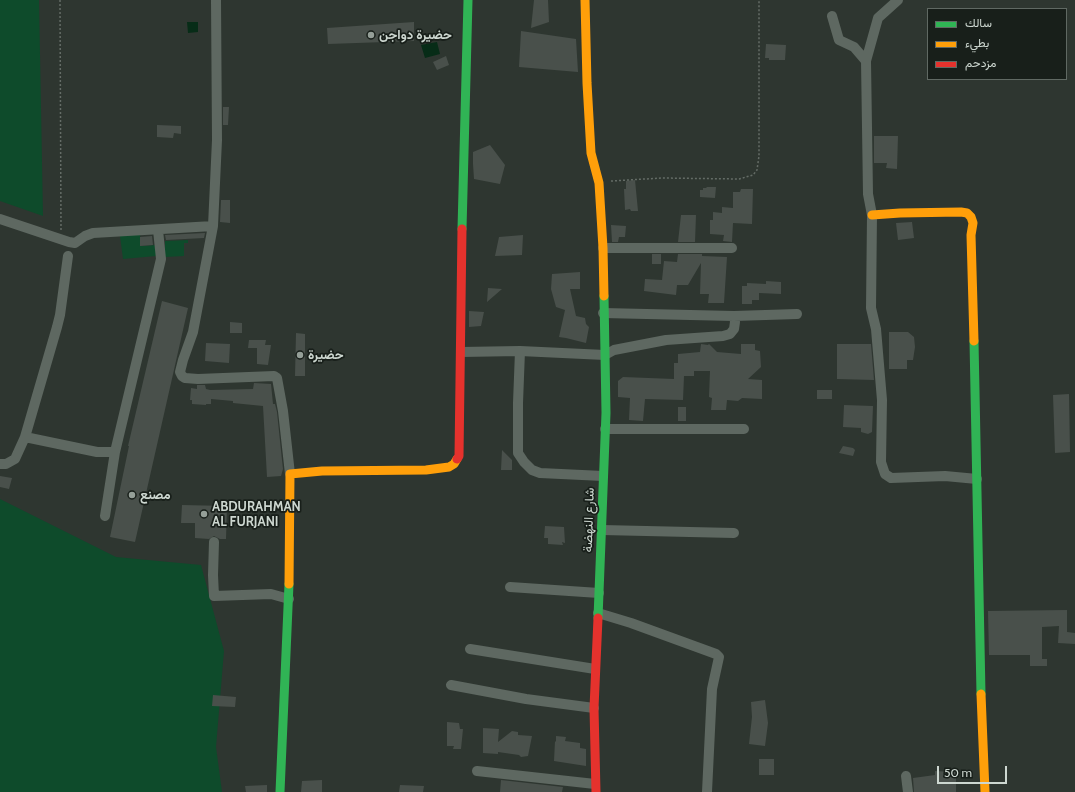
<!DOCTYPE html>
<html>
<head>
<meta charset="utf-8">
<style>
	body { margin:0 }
	#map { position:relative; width:1075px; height:792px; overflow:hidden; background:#2e3630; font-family:Cabin,Vazirmatn,sans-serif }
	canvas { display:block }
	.legend { position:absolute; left:927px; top:8px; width:140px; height:72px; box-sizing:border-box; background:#181f1a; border:1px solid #606963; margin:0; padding:5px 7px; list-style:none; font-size:12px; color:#cdd7d0 }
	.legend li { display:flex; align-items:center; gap:8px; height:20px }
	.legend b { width:20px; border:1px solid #606963 }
	.scale { position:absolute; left:937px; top:766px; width:70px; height:18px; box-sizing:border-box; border:2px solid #cdd7d0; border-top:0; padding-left:5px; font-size:12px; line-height:14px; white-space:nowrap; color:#cdd7d0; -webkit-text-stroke:3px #181f1a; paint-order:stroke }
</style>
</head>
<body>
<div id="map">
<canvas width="1075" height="792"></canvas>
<ul class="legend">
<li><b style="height:5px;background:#30b455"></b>سالك</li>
<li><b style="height:5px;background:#ff9f0a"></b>بطيء</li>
<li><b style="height:5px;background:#e5322d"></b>مزدحم</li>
</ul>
<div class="scale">50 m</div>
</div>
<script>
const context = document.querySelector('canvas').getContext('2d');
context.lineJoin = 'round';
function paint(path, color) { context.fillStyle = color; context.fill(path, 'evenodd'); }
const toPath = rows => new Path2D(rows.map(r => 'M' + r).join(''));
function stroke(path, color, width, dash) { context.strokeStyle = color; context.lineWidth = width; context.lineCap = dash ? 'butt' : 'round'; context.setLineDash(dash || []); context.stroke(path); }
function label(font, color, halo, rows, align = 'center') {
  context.font = font + ' Cabin,Vazirmatn,sans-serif'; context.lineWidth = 3.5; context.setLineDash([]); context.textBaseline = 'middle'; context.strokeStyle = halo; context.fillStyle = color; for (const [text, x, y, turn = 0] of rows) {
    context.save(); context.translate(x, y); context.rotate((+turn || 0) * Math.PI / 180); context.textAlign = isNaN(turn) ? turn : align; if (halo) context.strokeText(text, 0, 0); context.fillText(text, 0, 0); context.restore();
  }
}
paint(toPath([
	[0,0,39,0,43,216,0,201],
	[140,234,141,246,157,245,156,256,123,259,120,236],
	[188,240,188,243,184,243,184,256,165,257,165,241],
	[0,499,116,557,201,565,224,651,216,747,222,792,0,792]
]), '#0e4b2b');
paint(toPath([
	[187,22,198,22,198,32,188,33],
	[437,42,440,54,425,58,421,45]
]), '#072c17');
paint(toPath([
	[534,0,548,0,549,22,531,28],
	[414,22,414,41,328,44,327,28],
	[521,31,576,39,578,72,519,67],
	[766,44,786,45,785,60,769,60,769,58,765,58],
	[446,56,449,65,437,70,433,62],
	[223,107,229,107,228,125,223,125],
	[157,125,181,126,181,134,174,133,173,138,157,137],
	[874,136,898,136,897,169,886,168,887,163,874,163],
	[490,145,505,165,500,184,474,179,473,164,473,152],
	[635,180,638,211,631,211,630,209,625,210,624,189,626,189,626,181],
	[706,187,716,187,715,198,700,197,700,190,703,190,703,188,707,188],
	[741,189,753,189,752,224,733,223,732,242,723,241,724,235,710,234,710,220,713,220,713,212,722,213,722,207,733,208,733,192,740,192],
	[221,200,230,200,230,223,220,222],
	[681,215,696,215,695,242,678,242],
	[912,222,914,238,898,240,896,223],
	[611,225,626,226,625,237,619,237,618,242,612,242],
	[205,233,204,238,166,240,165,235],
	[523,235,522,255,495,256,499,237],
	[152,236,153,245,140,246,140,237],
	[652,254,661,254,661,264,652,264],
	[678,254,702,254,702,256,727,257,724,303,708,303,709,294,700,294,701,263,688,285,677,285,676,295,644,291,645,279,662,280,664,261,677,262],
	[580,272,580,289,570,289,576,316,585,318,586,324,589,327,586,343,566,338,559,337,565,310,556,307,551,289,552,274],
	[766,281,781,282,781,294,759,293,759,300,752,300,752,304,742,304,742,286,747,286,747,283,766,284],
	[488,288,502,289,487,302],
	[162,301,188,308,135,542,110,537,129,446,128,446],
	[469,311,484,312,481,326,469,327],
	[230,322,242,323,242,333,230,333],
	[889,332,908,332,914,337,915,347,913,360,907,360,907,369,889,369],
	[296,333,305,334,305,376,295,376],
	[249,340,266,340,265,345,271,345,268,365,257,364,257,348,248,348],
	[206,343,230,344,229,363,205,361],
	[709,344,717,352,741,354,741,344,755,344,755,350,760,351,761,367,748,379,762,380,762,399,742,398,738,401,727,400,726,410,711,410,712,398,709,397,710,371,694,371,694,376,684,376,683,400,645,399,643,421,629,420,630,398,618,397,618,381,623,377,674,379,674,363,678,363,678,354,700,352,701,344,708,345],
	[837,344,871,344,874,380,837,379],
	[254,383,271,384,273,404,275,404,277,412,282,460,283,469,281,476,267,477,263,406,233,403,233,401,211,399,211,404,206,404,206,405,192,404,192,400,190,400,191,388,197,389,197,385,205,385,206,389,210,390,253,389],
	[817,390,832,390,832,399,817,399],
	[1069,394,1070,452,1055,453,1053,395],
	[844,405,873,406,872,432,868,434,861,432,861,428,843,427],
	[678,407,686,407,686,421,678,421],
	[843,446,853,448,855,450,853,456,839,453],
	[502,450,512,460,512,470,501,470],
	[0,476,12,478,9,489,0,487],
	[182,505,227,506,226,539,220,539,214,536,209,539,195,538,195,523,181,523],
	[545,526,564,527,565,543,562,542,563,545,548,544,548,538,544,538],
	[1067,610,1067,632,1075,633,1075,644,1058,643,1059,626,1042,627,1042,659,1047,659,1047,666,1030,666,1030,655,989,655,988,611],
	[213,695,236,697,235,707,212,706],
	[765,700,768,723,765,746,749,744,752,717,751,702],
	[447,722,459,723,460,729,463,729,461,749,453,749,454,746,447,746],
	[483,728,499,729,498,742,512,731,518,732,518,735,532,736,528,756,521,757,519,755,498,752,498,754,483,753],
	[556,736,566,737,565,741,580,743,580,748,586,749,586,766,554,761,555,741,556,742],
	[759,759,774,759,774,775,759,775],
	[935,771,956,772,956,792,914,792,913,778,935,775],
	[322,780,322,792,301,792,302,781],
	[501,780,563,787,562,792,500,792],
	[267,785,267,792,246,792,245,786],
	[400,785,424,786,423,792,399,792]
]), '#49504b');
stroke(toPath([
	[60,0,61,230],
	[611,181,662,178,739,179,753,175,757,170,759,156,759,0]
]), '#646c66', 1.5, [2, 2]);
stroke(toPath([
	[216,0,217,140,213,226,193,332,183,360,180,372,182,376,185,378,198,379,274,376,277,378,283,411,290,474],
	[832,16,839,40,854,47,866,61,868,194,872,215,871,308,876,329,882,400,881,462,885,474,891,478,945,476,977,479],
	[866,61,878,18,898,0],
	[0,219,69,242,75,243,85,236,93,233,213,226],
	[603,248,732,248],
	[68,256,60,315,57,327,25,437,97,452,115,452],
	[734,316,797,314],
	[520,351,518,403,518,453,524,462,532,470,540,473,603,476],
	[461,352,520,351,605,355,614,350,666,340,723,336,730,334,734,329,735,322,734,316,603,313],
	[605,429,744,429],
	[0,464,6,464,15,459,25,437],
	[105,516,115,452,161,259,158,230],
	[602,530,734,533],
	[214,542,213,575,214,596,271,594,289,599],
	[510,587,599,593],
	[598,613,631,623,716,654,719,657,712,689,707,792],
	[470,649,595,669],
	[451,685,526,699,594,708],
	[477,771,595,784],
	[906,776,908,792]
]), '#5e6861', 10);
stroke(toPath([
	[462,229,468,0],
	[974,341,981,694],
	[598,618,606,413,604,296],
	[280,792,289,584]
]), '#30b455', 9);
stroke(toPath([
	[585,0,587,83,591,153,599,183,603,248,604,296],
	[872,215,900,213,961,212,967,213,971,217,973,223,971,235,974,341],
	[289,584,290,474,322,471,426,470,449,467,454,464,457,459],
	[981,694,985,792]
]), '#ff9f0a', 9);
stroke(toPath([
	[457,459,459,456,462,229],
	[596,792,594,708,598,618]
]), '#e5322d', 9);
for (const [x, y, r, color] of [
	[371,35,4,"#959f98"],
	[300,355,4,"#959f98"],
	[132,495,4,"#959f98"],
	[204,514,4,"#959f98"]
]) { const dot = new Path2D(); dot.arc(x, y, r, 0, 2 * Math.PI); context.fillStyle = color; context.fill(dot); stroke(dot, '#181f1a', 1.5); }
label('bold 13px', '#cdd7d0', '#181f1a', [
	["حضيرة دواجن",379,35],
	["حضيرة",308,355],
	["مصنع",140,495],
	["ABDURAHMAN",212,507],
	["AL FURJANI",212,522]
], 'left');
label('13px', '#cdd7d0', '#181f1a', [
	["شارع النهضة",589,520,-88]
]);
</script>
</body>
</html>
